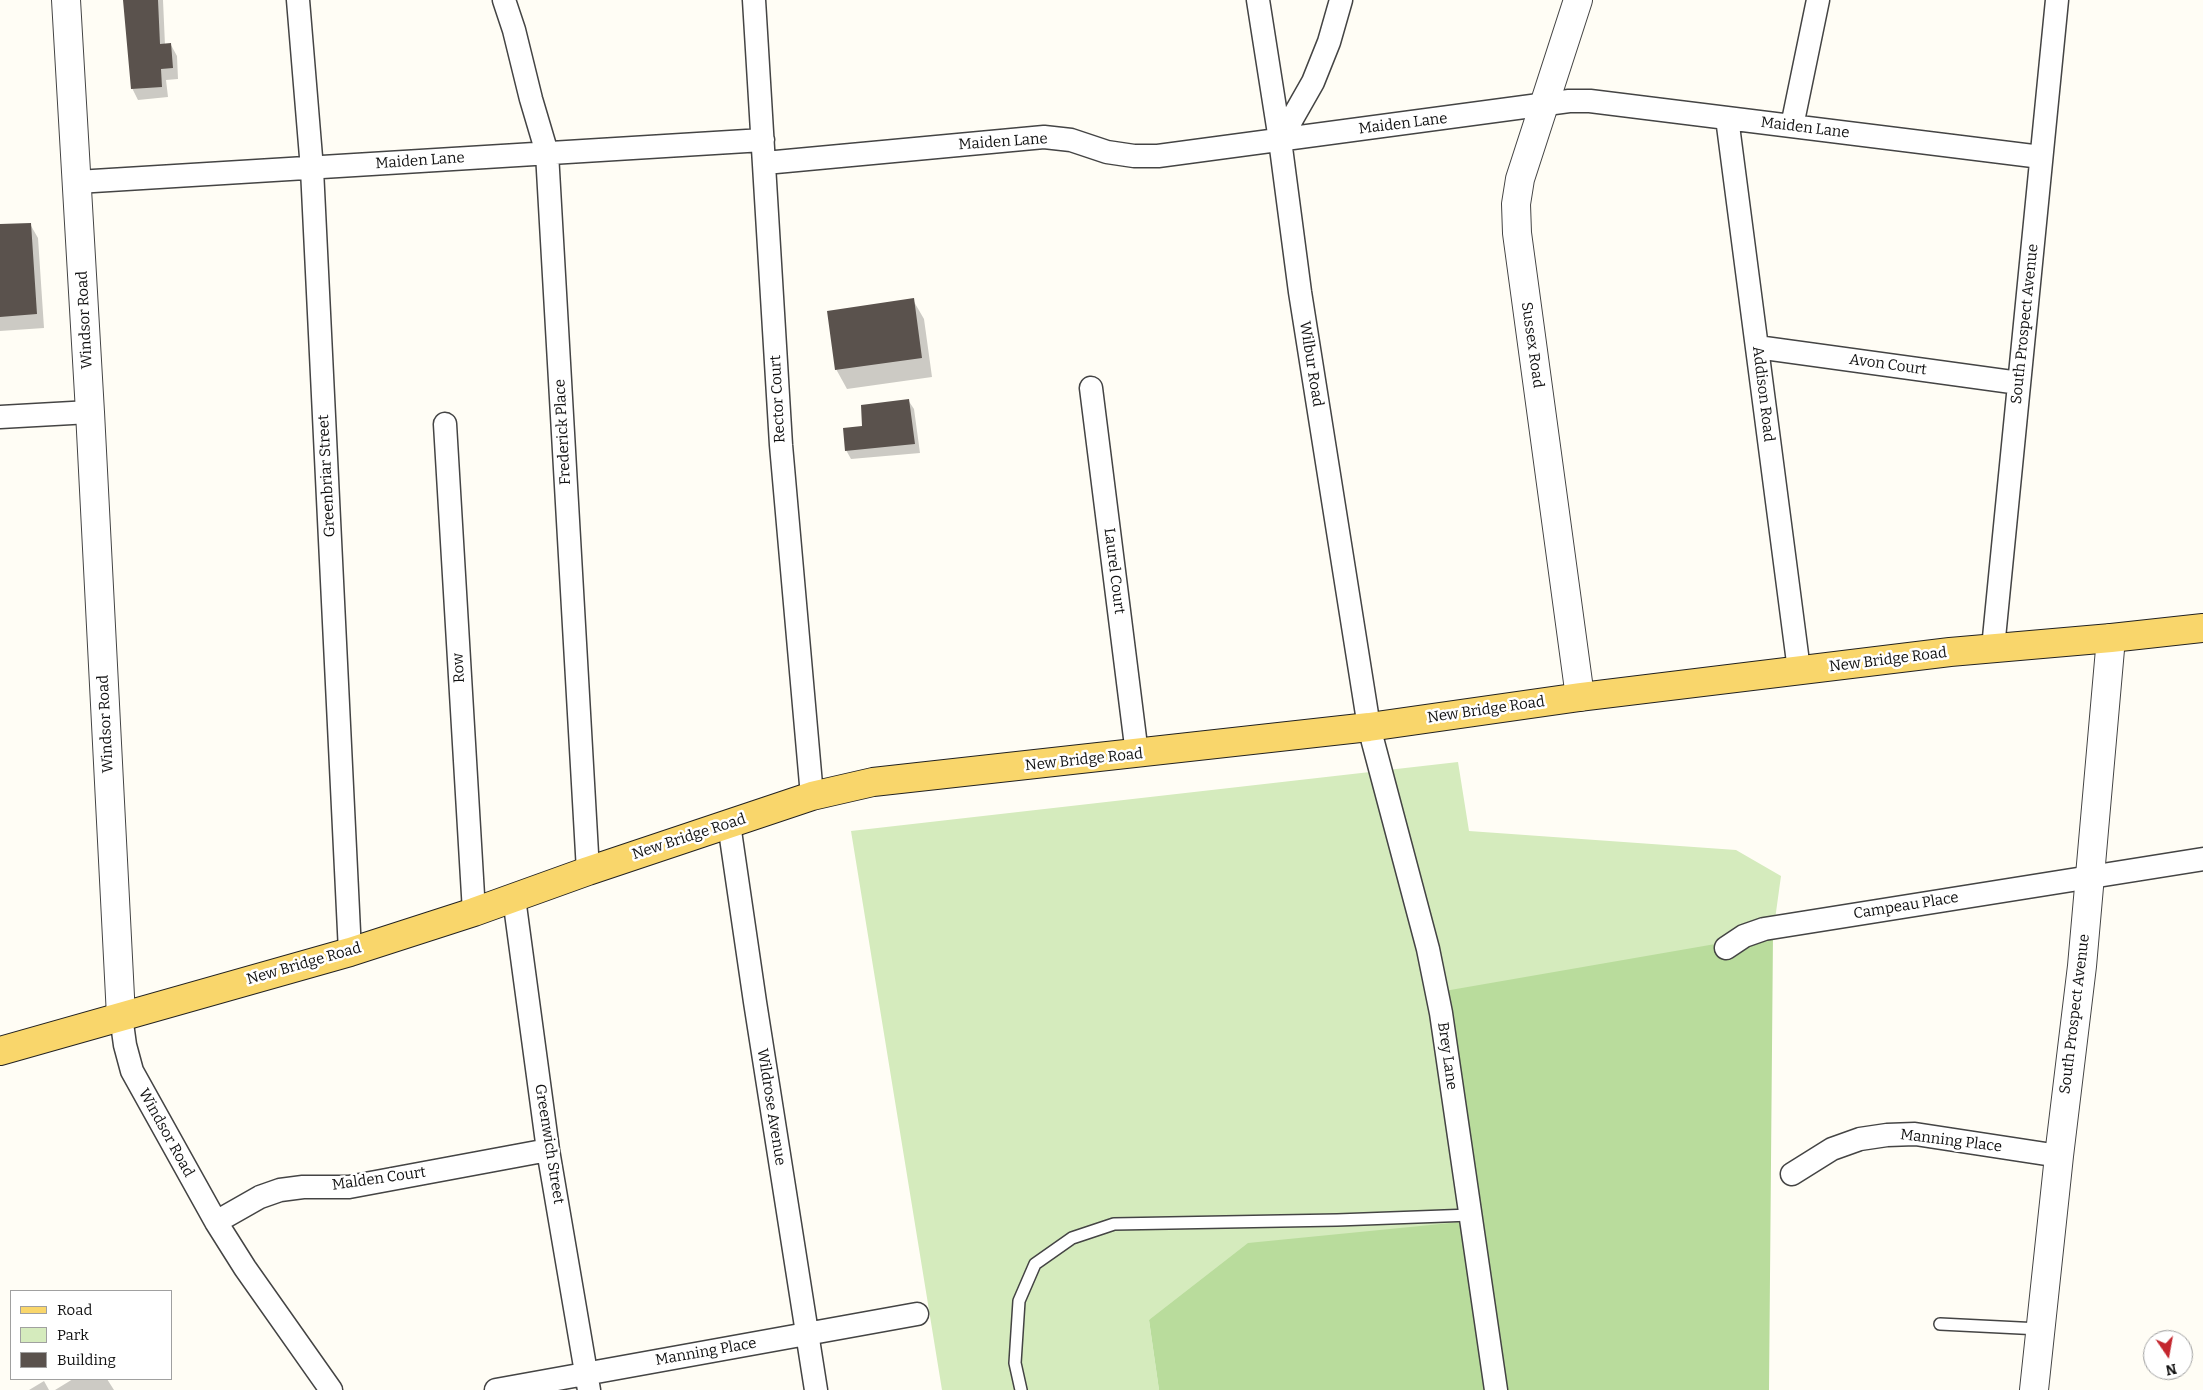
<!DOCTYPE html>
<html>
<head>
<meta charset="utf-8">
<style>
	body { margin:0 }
	#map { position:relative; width:2203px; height:1390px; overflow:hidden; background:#fffdf5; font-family:Bitter,serif }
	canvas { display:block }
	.legend { position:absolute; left:10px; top:1290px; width:162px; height:90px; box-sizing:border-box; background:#fff; border:1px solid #a0a0a0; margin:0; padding:6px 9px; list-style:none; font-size:15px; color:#111 }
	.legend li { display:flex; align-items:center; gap:10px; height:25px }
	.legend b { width:25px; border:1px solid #a0a0a0 }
	.north { position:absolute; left:2143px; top:1330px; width:50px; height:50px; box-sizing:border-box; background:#fff; border:1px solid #a0a0a0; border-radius:50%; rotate:168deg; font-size:14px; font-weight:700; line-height:20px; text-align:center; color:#111 }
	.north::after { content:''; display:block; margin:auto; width:18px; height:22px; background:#c4262e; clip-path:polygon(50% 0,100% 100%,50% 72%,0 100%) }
</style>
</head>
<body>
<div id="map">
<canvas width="2203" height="1390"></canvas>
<ul class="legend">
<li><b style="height:6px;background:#f9d66b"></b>Road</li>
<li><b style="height:14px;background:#d5ebbd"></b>Park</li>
<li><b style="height:14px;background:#5a524d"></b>Building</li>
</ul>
<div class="north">N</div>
</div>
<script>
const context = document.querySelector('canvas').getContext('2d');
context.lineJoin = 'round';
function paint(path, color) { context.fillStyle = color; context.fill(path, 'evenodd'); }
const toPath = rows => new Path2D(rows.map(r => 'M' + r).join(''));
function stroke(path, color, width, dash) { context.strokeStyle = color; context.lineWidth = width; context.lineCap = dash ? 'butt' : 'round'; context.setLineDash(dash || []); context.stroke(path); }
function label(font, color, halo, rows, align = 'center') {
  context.font = font + ' Bitter,serif'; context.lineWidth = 5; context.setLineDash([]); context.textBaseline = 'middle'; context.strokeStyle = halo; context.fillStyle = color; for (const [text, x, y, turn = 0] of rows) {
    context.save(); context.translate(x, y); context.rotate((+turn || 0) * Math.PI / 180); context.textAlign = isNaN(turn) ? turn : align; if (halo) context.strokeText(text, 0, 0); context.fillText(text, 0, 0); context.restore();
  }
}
paint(toPath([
	[1458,762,1469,831,1736,850,1781,876,1773,934,1481,1220,1149,1320,1159,1390,942,1390,851,831]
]), '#d5ebbd');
paint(toPath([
	[1773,934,1769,1390,1159,1390,1149,1320,1248,1243,1481,1220,1433,993]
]), '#b9dc9c');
paint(toPath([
	[128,0,163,0,165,45,171,45,177,56,178,79,166,80,168,97,138,100,132,88],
	[30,224,38,238,44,328,0,331,0,226],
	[913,300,924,319,932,377,847,389,836,369],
	[908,400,914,409,920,453,851,459,846,450,863,428],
	[73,1379,107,1379,114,1390,55,1390],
	[44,1381,49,1390,29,1390]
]), '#0003');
paint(toPath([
	[123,0,158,0,160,44,171,43,173,68,161,69,162,87,131,89],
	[31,223,37,314,0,317,0,224],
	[914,298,922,358,835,370,827,311],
	[909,399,915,444,845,451,843,428,862,426,861,405]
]), '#5a524d');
const service = toPath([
	[1940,1324,2040,1329],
	[1021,1390,1015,1363,1019,1301,1035,1264,1072,1238,1114,1224,1337,1220,1471,1215]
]);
const minor = toPath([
	[298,0,312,169,350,952],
	[504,0,514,30,531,99,547,153,588,871],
	[754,0,781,445,812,796],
	[1258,0,1280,140,1300,292,1369,727,1428,949,1441,1013,1496,1390],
	[1727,118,1799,670],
	[1792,126,1818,0],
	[1280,140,1313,82,1329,42,1341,0],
	[765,163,1044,137,1071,140,1107,152,1134,156,1158,156,1569,101,1590,101,2041,157],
	[77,182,763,140],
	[1757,347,2019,383],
	[1091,388,1137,754],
	[0,417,90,412],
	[445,424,474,912],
	[1993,648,2057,0],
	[729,824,755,1002,816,1390],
	[514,898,548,1150,589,1390],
	[1726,948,1744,936,1764,929,2203,859],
	[121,1016,125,1045,132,1071,216,1222,245,1268,331,1390],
	[1792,1174,1832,1149,1860,1139,1887,1135,1915,1134,2059,1156],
	[216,1222,260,1197,280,1190,303,1187,349,1187,548,1150],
	[496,1390,917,1314]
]);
const tertiary = toPath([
	[66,0,90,412,121,1016],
	[1578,0,1520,179,1516,204,1517,233,1580,697],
	[2034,1390,2059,1156,2082,966,2111,638]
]);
const primary = toPath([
	[0,1051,350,952,474,912,588,871,812,796,873,782,1369,727,1580,697,1950,652,2111,638,2203,628]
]);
stroke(service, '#444', 14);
stroke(minor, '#444', 25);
stroke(tertiary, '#444', 30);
stroke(primary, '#222', 30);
stroke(service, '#fff', 11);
stroke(minor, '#fff', 22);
stroke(tertiary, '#fff', 28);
stroke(primary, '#f9d66b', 28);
label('15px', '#111', '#fff', [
	["Maiden Lane",1403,124,-7],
	["Maiden Lane",1805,128,7],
	["Maiden Lane",1003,142,-4],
	["Maiden Lane",420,161,-4],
	["Windsor Road",85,320,-93],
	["South Prospect Avenue",2025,324,-84],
	["Sussex Road",1532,345,82],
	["Wilbur Road",1311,364,81],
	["Avon Court",1888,365,8],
	["Addison Road",1763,394,83],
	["Rector Court",778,399,-93],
	["Frederick Place",563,432,-93],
	["Greenbriar Street",327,476,-93],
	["Laurel Court",1114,571,83],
	["New Bridge Road",1888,660,-7],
	["Row",459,668,-93],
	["New Bridge Road",1486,710,-8],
	["Windsor Road",106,724,-93],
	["New Bridge Road",1084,760,-6],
	["New Bridge Road",689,837,-18],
	["Campeau Place",1906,906,-9],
	["New Bridge Road",304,964,-16],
	["South Prospect Avenue",2075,1014,-83],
	["Brey Lane",1447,1056,82],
	["Wildrose Avenue",771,1107,81],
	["Windsor Road",166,1133,61],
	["Manning Place",1951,1141,7],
	["Greenwich Street",549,1144,81],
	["Malden Court",379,1179,-8],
	["Manning Place",706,1352,-10]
]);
</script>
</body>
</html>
